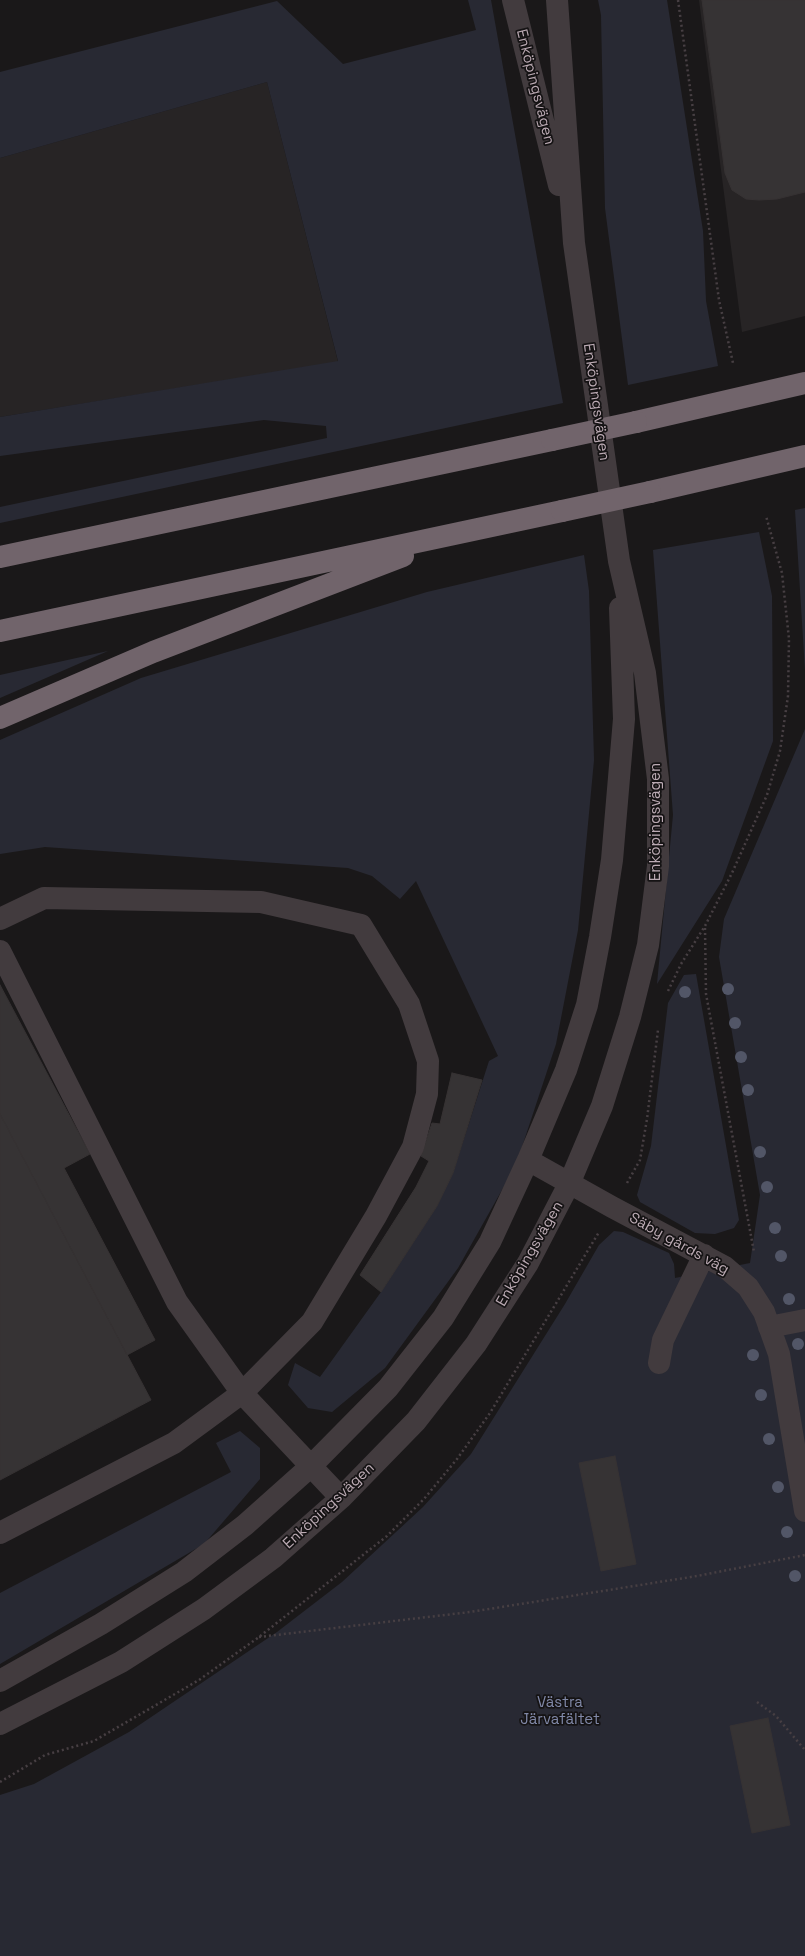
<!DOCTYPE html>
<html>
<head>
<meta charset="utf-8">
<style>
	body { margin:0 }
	canvas { display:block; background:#1a1819 }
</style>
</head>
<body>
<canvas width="805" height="1956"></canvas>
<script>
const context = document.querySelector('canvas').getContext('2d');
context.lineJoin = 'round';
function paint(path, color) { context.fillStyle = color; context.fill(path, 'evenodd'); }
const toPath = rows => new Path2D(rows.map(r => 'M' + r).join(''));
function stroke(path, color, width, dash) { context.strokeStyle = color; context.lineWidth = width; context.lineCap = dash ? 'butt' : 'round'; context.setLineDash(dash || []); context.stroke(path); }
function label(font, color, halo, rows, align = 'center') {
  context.font = font + ' "Space Grotesk",sans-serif'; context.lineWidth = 3.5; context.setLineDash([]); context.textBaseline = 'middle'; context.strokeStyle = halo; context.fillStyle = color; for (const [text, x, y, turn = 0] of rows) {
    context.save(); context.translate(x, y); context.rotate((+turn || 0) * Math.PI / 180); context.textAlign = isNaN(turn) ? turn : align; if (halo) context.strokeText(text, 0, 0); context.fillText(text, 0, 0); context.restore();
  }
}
paint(toPath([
	[699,0,805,0,805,316,742,332],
	[267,82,338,362,0,417,0,158]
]), '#272425');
paint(toPath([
	[468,0,491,0,563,403,0,523,0,507,327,438,326,426,264,420,0,456,0,417,338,361,267,82,0,158,0,72,277,1,343,64,476,30],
	[598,0,667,0,703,231,706,301,718,366,628,385,605,208,601,15],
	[805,508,805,670,795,510],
	[759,532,772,596,773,741,722,881,657,984,673,815,653,550],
	[584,555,589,591,594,760,578,930,556,1044,516,1165,458,1268,385,1368,332,1412,308,1408,288,1385,295,1363,320,1377,381,1292,437,1206,453,1173,489,1061,498,1056,416,881,400,899,372,876,348,868,45,847,0,854,0,740,141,678,427,592],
	[108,651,0,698,0,675],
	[805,729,805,1956,0,1956,0,1795,34,1784,129,1732,277,1632,342,1582,423,1507,471,1454,565,1304,599,1245,614,1231,623,1232,669,1253,674,1264,675,1278,750,1263,760,1195,719,957,724,919],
	[696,974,739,1220,734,1228,715,1234,695,1233,640,1202,637,1195,651,1146,668,1003,684,975],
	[240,1431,260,1448,260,1479,204,1544,0,1664,0,1593,231,1472,216,1443]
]), '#282933');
const building = toPath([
	[702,0,805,0,805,192,777,199,759,200,746,199,732,190,725,173,702,0],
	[0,985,90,1154,64,1168,155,1340,127,1355,0,1114,0,985],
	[452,1073,482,1080,453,1173,437,1206,381,1292,360,1275,416,1187,429,1161,421,1156,432,1123,440,1124,452,1073],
	[0,1114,151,1400,0,1480,0,1114],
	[615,1456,636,1564,601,1571,579,1463,615,1456],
	[768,1718,790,1825,752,1833,730,1726,768,1718]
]);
paint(building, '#363334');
stroke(building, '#363233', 1);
stroke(toPath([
	[678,0,719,300,733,363],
	[705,928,706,994,754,1252],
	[668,991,681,964,705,926,732,873,767,795,780,751,788,696,789,639,782,573,766,516],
	[627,1183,640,1160,647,1119,658,1030],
	[259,1637,470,1612,697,1576,805,1555],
	[757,1702,776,1716,805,1750],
	[0,1782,45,1755,94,1741,199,1680,259,1637,387,1536,424,1499,457,1459,490,1413,599,1232]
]), '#473f43', 2.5, [2, 3]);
stroke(toPath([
	[513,0,559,185],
	[0,919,44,898,261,902,361,925,409,1004,428,1061,427,1094,413,1147,376,1216,312,1322,242,1393,174,1443,0,1533],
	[0,951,177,1302,242,1393,341,1498],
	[528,1160,612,1207,725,1267,748,1287,764,1312,779,1354,805,1511],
	[769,1327,805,1320],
	[659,1363,663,1340,704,1255],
	[0,1681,101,1624,184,1572,245,1525,310,1467,388,1388,443,1318,490,1242,528,1160,566,1070,587,1005,600,937,612,860,624,719,620,608],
	[0,1724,121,1662,204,1609,273,1558,341,1498,416,1421,476,1344,528,1263,569,1184,602,1106,630,1017,648,945,658,866,658,779,645,673,619,561,574,243,557,0]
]), '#423b3e', 22);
stroke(toPath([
	[636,422,805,383],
	[650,492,805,456],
	[0,557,552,440],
	[0,631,562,511],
	[0,718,153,652,403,556]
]), '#71646b', 22);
stroke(toPath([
	[552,440,636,422],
	[562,511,650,492]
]), '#71646b', 22);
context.fillStyle = '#525667';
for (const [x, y] of [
	[728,989],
	[685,992],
	[735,1023],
	[741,1057],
	[748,1090],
	[760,1152],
	[767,1187],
	[775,1228],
	[781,1256],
	[789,1299],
	[798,1344],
	[753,1355],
	[761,1395],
	[769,1439],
	[778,1487],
	[787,1532],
	[795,1576]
]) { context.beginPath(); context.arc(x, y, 6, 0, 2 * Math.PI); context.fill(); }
label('15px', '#bbaab3', '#151314', [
	["Enköpingsvägen",535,87,76],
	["Enköpingsvägen",596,402,82],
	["Enköpingsvägen",656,822,-90],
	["Säby gårds väg",679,1244,29],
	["Enköpingsvägen",530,1254,-60],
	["Enköpingsvägen",329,1506,-43]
]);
label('15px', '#8088a7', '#151314', [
	["Västra",560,1703],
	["Järvafältet",560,1720]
]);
</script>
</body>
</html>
